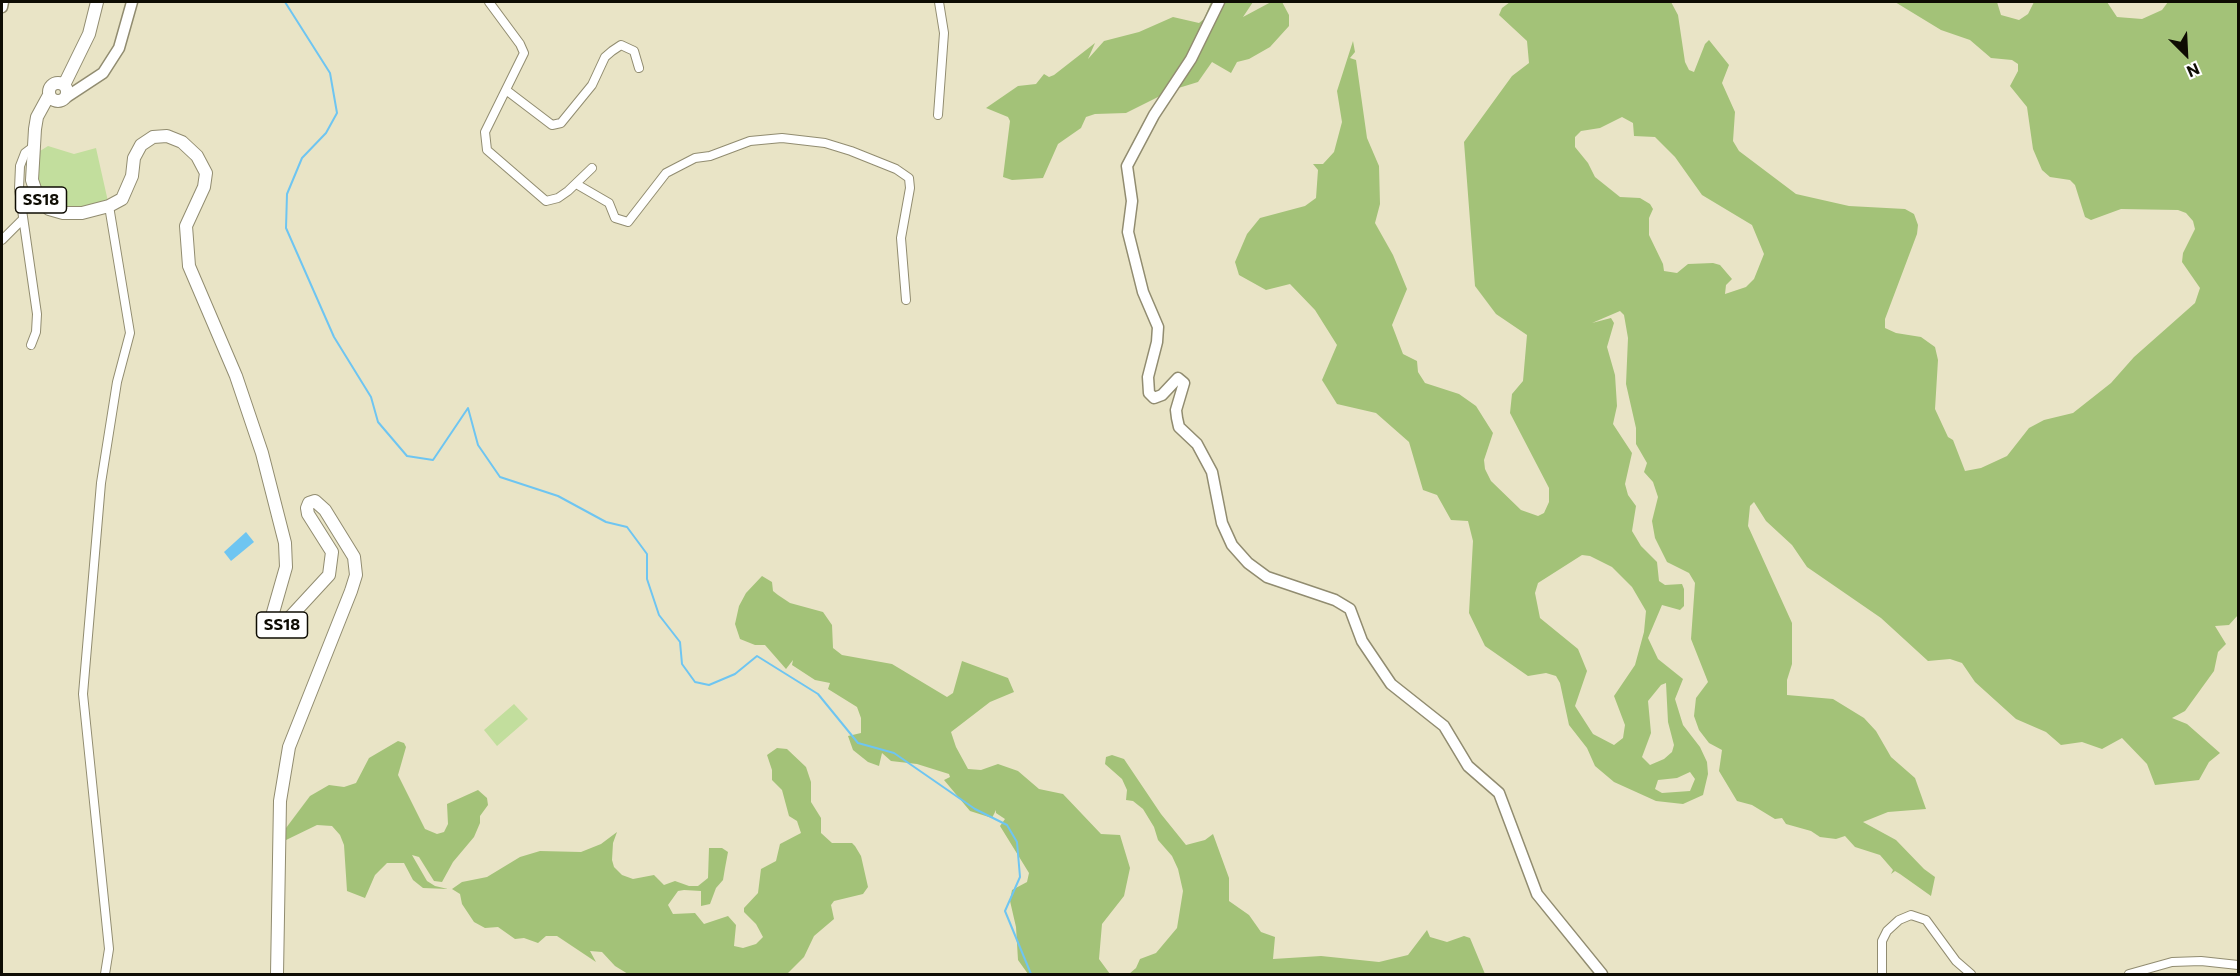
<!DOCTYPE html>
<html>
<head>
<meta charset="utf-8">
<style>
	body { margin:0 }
	#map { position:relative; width:2240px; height:976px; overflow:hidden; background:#e9e4c6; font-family:Commissioner,sans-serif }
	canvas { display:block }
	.frame { position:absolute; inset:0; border:3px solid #0e0c03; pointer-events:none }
	.north { position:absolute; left:2156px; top:24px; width:60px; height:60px; -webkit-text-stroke:4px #fff; paint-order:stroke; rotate:156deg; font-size:16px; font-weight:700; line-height:24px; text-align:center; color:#0e0c03 }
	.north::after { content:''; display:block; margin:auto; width:21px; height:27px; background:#0e0c03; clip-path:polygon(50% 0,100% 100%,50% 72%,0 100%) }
</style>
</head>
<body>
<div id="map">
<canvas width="2240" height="976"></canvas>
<div class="frame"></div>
<div class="north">N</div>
</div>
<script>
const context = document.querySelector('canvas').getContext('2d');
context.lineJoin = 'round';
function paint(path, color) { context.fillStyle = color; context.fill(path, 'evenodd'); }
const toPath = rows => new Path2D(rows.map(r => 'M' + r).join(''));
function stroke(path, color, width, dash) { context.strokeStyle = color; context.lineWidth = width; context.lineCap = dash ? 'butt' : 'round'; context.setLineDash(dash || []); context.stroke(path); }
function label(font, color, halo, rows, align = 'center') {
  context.font = font + ' Commissioner,sans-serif'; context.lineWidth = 6; context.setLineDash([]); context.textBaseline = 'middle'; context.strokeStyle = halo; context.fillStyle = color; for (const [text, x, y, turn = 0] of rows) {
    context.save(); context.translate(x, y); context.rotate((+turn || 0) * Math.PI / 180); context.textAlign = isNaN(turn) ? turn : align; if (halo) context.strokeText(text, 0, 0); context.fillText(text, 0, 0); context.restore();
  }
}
paint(toPath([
	[48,146,74,154,96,148,109,206,63,213,38,198,32,156],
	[514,704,528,719,497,746,484,730]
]), '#c2de9d');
paint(toPath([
	[1211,2,1253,2,1243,17,1271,2,1282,2,1289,15,1289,26,1270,47,1249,59,1237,62,1231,73,1212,62,1198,82,1172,90,1126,113,1095,114,1086,117,1081,128,1058,144,1043,178,1012,180,1003,177,1010,121,1008,117,986,108,1018,86,1036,84,1044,74,1049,77,1054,75,1095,43,1088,59,1104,41,1139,32,1173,17,1199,23,1204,19],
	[1510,2,1671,2,1678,15,1685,62,1689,70,1694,72,1705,44,1709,40,1729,65,1722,83,1735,112,1733,141,1739,151,1796,194,1849,206,1905,209,1914,214,1918,225,1917,234,1885,319,1885,328,1896,333,1921,337,1935,347,1938,360,1935,409,1948,437,1953,440,1965,471,1981,468,2007,456,2029,428,2044,420,2073,413,2111,383,2134,357,2195,303,2200,288,2182,262,2183,253,2195,229,2193,221,2186,213,2178,210,2121,209,2091,220,2085,217,2075,185,2070,180,2050,177,2042,170,2033,149,2027,107,2010,86,2018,71,2018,64,2012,60,1991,58,1970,40,1941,30,1895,2,1997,2,2001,15,2019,20,2028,14,2034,2,2107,2,2117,17,2142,19,2162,10,2168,2,2238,2,2238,615,2229,625,2215,626,2226,644,2218,652,2214,671,2185,711,2172,718,2187,724,2220,753,2209,762,2199,780,2155,785,2147,764,2122,738,2102,749,2082,742,2061,745,2046,732,2016,719,1975,682,1962,663,1950,659,1928,661,1881,618,1807,567,1792,545,1766,521,1754,502,1750,506,1748,526,1792,623,1792,664,1787,680,1787,695,1833,699,1864,718,1876,731,1891,757,1915,778,1926,809,1888,812,1863,822,1896,840,1924,869,1935,877,1931,896,1900,874,1895,871,1891,874,1893,870,1880,855,1855,847,1845,836,1836,839,1820,837,1811,831,1786,824,1782,818,1775,819,1752,805,1737,801,1719,771,1722,750,1709,743,1699,730,1694,716,1696,698,1708,682,1691,639,1695,583,1689,573,1667,562,1655,538,1652,521,1658,497,1653,482,1644,472,1647,463,1636,444,1636,428,1626,384,1628,338,1624,315,1620,311,1592,323,1611,318,1614,323,1607,347,1615,375,1617,406,1613,424,1632,453,1625,484,1628,495,1636,506,1632,531,1641,546,1657,562,1659,581,1665,585,1682,584,1684,589,1684,606,1680,610,1662,605,1648,638,1658,659,1683,679,1675,699,1683,725,1700,747,1707,762,1708,774,1703,795,1683,804,1656,801,1614,782,1595,766,1587,748,1569,725,1560,683,1556,676,1546,673,1528,676,1485,646,1469,613,1473,541,1468,521,1451,520,1437,495,1423,490,1409,442,1376,413,1337,404,1322,380,1337,345,1315,310,1290,284,1266,290,1239,275,1235,262,1247,234,1260,218,1305,206,1316,198,1318,170,1313,164,1323,164,1334,152,1342,122,1337,91,1353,41,1355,52,1350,58,1356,60,1367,138,1379,166,1380,204,1375,223,1393,255,1407,289,1392,325,1403,354,1417,361,1418,372,1425,383,1459,394,1476,406,1493,433,1484,460,1485,469,1491,481,1521,510,1538,516,1544,513,1549,502,1549,488,1510,413,1512,394,1523,381,1527,335,1496,314,1475,286,1464,142,1512,76,1529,63,1527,41,1499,15,1502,8],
	[1622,117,1633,123,1634,136,1655,137,1675,157,1702,195,1752,225,1764,254,1754,279,1746,287,1725,294,1726,285,1732,279,1720,265,1713,263,1688,264,1677,273,1664,271,1663,264,1649,235,1649,218,1653,209,1650,204,1640,198,1620,197,1595,177,1588,163,1575,147,1575,137,1581,131,1600,128],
	[1582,555,1590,556,1612,567,1632,587,1646,611,1644,632,1635,665,1614,696,1625,725,1623,738,1614,745,1593,734,1575,706,1587,671,1578,649,1540,618,1535,593,1538,583],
	[1666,683,1668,722,1674,745,1672,752,1664,759,1650,765,1642,757,1651,733,1648,701,1661,685],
	[1690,772,1695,779,1690,791,1662,793,1655,789,1658,780,1677,778],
	[762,576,772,582,773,591,778,595,790,603,823,612,832,625,833,648,842,655,892,664,947,697,953,693,962,661,1008,678,1014,692,990,702,951,732,956,747,968,769,981,770,998,764,1018,771,1039,789,1063,794,1101,834,1120,835,1130,868,1124,896,1102,924,1099,959,1110,974,1028,974,1018,960,1016,927,1010,901,1012,890,1027,882,1029,873,1000,826,1005,819,996,813,996,810,992,818,970,811,944,780,950,777,949,774,917,764,891,761,882,753,879,766,868,762,853,750,848,736,861,733,861,718,857,707,828,689,830,683,815,680,792,665,793,660,786,669,765,645,755,645,740,639,735,624,739,606,746,593],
	[398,741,404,743,406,747,398,775,425,829,437,834,444,832,448,824,447,804,478,790,487,798,488,805,480,816,480,823,474,837,453,862,442,882,434,881,419,857,412,855,427,881,435,886,448,889,423,888,413,880,404,863,387,863,375,875,365,898,347,891,344,845,340,835,332,826,317,825,284,841,286,828,310,796,329,785,344,787,356,783,369,758],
	[777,748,787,749,806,767,811,782,811,802,821,818,821,833,832,843,852,843,855,846,861,856,868,887,863,894,834,901,831,905,834,919,814,936,804,957,787,974,628,974,615,966,602,952,590,951,596,962,557,936,546,936,538,943,524,938,515,939,498,927,485,928,474,922,462,904,460,894,452,889,462,882,487,877,520,857,540,851,581,852,601,844,617,832,613,843,612,860,614,867,622,875,633,879,654,875,664,885,675,881,689,886,698,886,708,878,709,848,722,848,728,852,725,868,723,880,716,888,710,904,701,906,701,891,684,890,678,891,668,905,673,914,695,913,704,924,728,916,736,925,734,946,743,948,756,944,763,937,756,924,744,912,744,908,758,893,761,869,776,861,780,844,801,833,797,821,789,816,782,790,772,780,772,770,767,755],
	[1112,755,1124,759,1161,814,1186,845,1205,840,1213,834,1229,878,1229,901,1249,915,1261,932,1275,937,1273,959,1321,956,1379,962,1408,955,1427,930,1430,937,1447,942,1464,936,1470,938,1485,974,1129,974,1136,968,1140,959,1156,953,1177,928,1183,891,1178,869,1172,856,1158,840,1154,827,1143,809,1133,801,1126,800,1127,790,1122,779,1105,764,1106,757]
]), '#a3c278');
paint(toPath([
	[246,532,254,542,231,561,224,552]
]), '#6ec5f1');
stroke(toPath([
	[285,2,330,73,337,113,326,133,302,158,287,194,286,228,334,337,371,397,378,422,407,456,433,460,468,408,478,445,500,477,558,496,606,522,627,527,647,554,647,579,659,615,680,642,682,664,695,682,709,685,735,674,757,656,818,694,858,743,894,753,975,809,1007,825,1017,842,1020,877,1005,911,1031,974]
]), '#6ec5f1', 2);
const street = toPath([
	[489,2,520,44,524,53,485,132,487,150,546,201,558,198,568,191,592,168],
	[506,90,552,125,561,123,592,85,605,57,612,51,621,45,634,51,639,68],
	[938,115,944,33,939,2],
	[578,185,609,203,615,218,628,222,666,173,695,158,710,156,750,141,782,138,825,143,851,151,896,169,909,178,910,188,901,238,906,300],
	[2,240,22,220],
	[31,345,36,332,37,314,19,189,20,166,25,153,33,147],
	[105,974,109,949,83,694,101,483,117,382,130,333,109,206],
	[1882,974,1882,941,1887,931,1899,920,1911,915,1926,920,1956,961,1971,974],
	[2129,974,2172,962,2201,961,2238,965]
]);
const secondary = toPath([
	[1219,2,1191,59,1154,115,1127,166,1132,201,1128,232,1143,292,1158,327,1157,342,1148,377,1149,393,1154,398,1162,395,1178,378,1184,383,1176,410,1177,418,1179,427,1197,444,1212,472,1222,523,1232,545,1248,563,1267,577,1335,600,1350,609,1362,641,1391,684,1444,726,1468,766,1499,793,1537,894,1602,974],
	[2,7,3,2],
	[65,98,103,73,119,48,132,2]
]);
const primary = toPath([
	'49 92a9 9 0 1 1 18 0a9 9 0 1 1-18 0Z',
	[64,85,89,34,97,2],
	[49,95,37,117,35,129,32,180,38,198,49,209,63,213,82,213,109,206,122,199,132,176,134,158,141,145,153,137,167,136,182,142,197,156,206,173,204,187,186,226,189,266,236,376,262,453,285,543,286,567,268,630,275,631,281,627,329,575,332,552,308,514,307,508,309,503,315,501,325,510,354,557,356,575,351,591,289,747,280,801,277,974]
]);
stroke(street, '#918c70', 10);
stroke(secondary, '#918c70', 13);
stroke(primary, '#918c70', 14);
stroke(street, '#fff', 8);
stroke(secondary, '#fff', 10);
stroke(primary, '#fff', 12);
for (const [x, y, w] of [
	[41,200,51],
	[282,625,51]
]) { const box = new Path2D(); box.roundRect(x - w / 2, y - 13, w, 26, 4.5); context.fillStyle = '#fff'; context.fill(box); stroke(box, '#0e0c03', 1.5); }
label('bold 16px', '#0e0c03', null, [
	["SS18",41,200],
	["SS18",282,625]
]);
</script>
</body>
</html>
